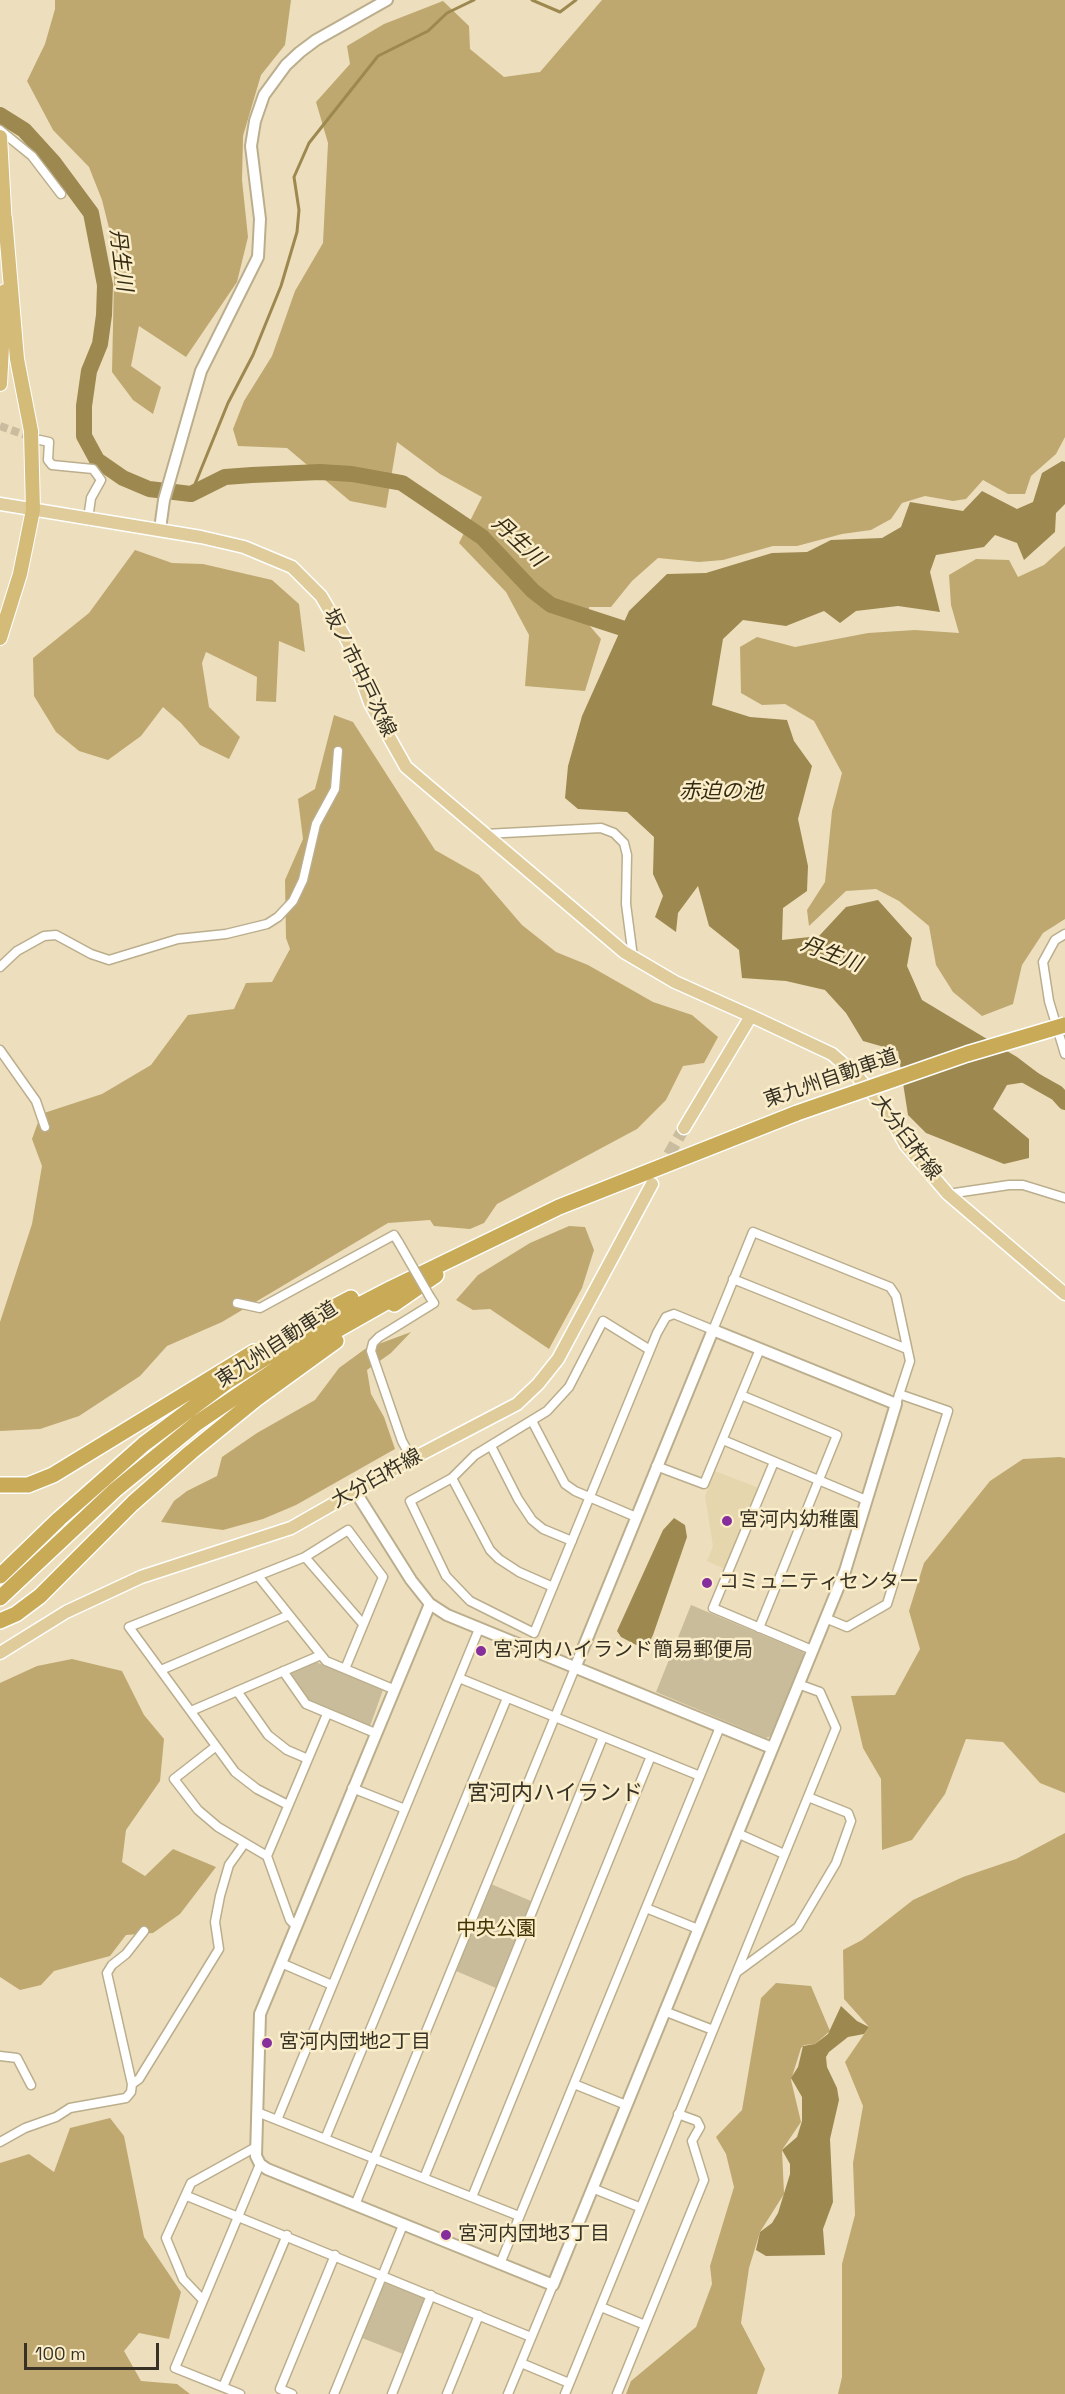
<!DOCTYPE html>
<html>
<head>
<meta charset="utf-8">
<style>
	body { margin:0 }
	#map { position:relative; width:1065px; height:2394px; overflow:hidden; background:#eddfbd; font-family:"Space Grotesk",sans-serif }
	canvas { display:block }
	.scale { position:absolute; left:24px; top:2343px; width:135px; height:27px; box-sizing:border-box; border:3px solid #373225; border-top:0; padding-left:8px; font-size:18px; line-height:21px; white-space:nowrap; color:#373225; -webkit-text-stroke:4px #faedca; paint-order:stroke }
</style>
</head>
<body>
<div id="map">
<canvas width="1065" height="2394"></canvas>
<div class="scale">100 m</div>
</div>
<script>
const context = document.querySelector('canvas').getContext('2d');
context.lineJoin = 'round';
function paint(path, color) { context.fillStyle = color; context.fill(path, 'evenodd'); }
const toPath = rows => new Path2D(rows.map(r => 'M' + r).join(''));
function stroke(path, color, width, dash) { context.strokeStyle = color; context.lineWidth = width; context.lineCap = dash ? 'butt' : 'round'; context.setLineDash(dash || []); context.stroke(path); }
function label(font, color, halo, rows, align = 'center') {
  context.font = font + ' "Space Grotesk","Noto Sans JP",sans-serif'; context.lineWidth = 5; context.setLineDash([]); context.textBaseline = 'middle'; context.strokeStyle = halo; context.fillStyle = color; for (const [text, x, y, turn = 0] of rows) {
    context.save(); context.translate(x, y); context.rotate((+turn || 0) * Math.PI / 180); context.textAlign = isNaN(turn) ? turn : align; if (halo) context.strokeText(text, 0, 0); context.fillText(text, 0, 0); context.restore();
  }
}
paint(toPath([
	[715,1471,759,1488,725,1569,707,1561,713,1546,705,1496]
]), '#e6d6ad');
paint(toPath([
	[691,1605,803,1652,804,1654,771,1736,766,1738,656,1692],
	[316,1662,383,1690,370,1726,308,1701,291,1676,293,1671],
	[491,1884,531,1901,496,1988,456,1971],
	[391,2281,423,2295,425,2302,403,2354,362,2338,384,2284]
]), '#c9bc9a');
paint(toPath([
	[55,0,291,0,285,45,261,75,243,136,242,180,248,237,237,282,186,357,139,326,131,366,161,387,153,414,133,400,112,372,114,279,110,232,102,200,89,167,53,130,27,81,45,44,55,9],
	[602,0,1065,0,1065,437,1056,454,1031,476,1025,494,1008,494,983,480,966,499,953,501,925,496,902,503,891,519,871,530,842,534,797,546,773,546,723,560,699,562,658,558,632,581,611,607,589,607,589,625,601,639,585,691,525,686,529,635,506,592,459,543,482,497,440,474,397,442,386,508,350,501,287,448,238,446,233,429,244,401,272,356,295,291,323,243,328,143,316,102,350,64,347,46,384,24,443,1,469,26,470,49,504,77,540,72],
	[1065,546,1065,919,1043,933,1022,965,1013,1004,982,1016,953,992,936,965,929,926,899,901,876,889,846,891,809,926,807,910,825,882,832,811,842,773,814,721,785,704,762,705,741,693,740,647,757,637,795,647,868,633,915,630,959,633,951,605,949,575,976,559,1009,560,1018,577,1044,565],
	[135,550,172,563,203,564,272,580,299,604,305,652,279,641,276,702,256,701,257,677,206,652,202,663,209,707,240,737,229,759,200,745,181,723,163,707,141,736,108,760,79,751,56,732,34,696,33,658,89,613],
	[334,715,353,722,435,850,479,875,522,925,556,952,588,965,653,1002,692,1015,718,1037,704,1063,683,1066,666,1100,637,1129,497,1204,484,1223,470,1229,434,1226,430,1220,388,1223,222,1322,167,1346,140,1376,79,1416,40,1429,0,1431,0,1322,32,1224,42,1166,32,1139,41,1114,102,1094,151,1065,188,1015,234,1009,246,983,272,982,290,949,286,938,285,880,303,839,298,799,315,789],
	[569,1226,585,1227,594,1250,582,1288,549,1349,490,1309,473,1310,456,1300,478,1275,530,1243],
	[411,1332,391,1353,367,1370,371,1394,384,1417,395,1449,296,1505,263,1519,223,1530,161,1522,174,1501,187,1491,217,1476,222,1457,257,1433,315,1400,339,1368,365,1349],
	[1060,1457,1065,1458,1065,1793,1040,1783,1003,1742,966,1739,945,1794,912,1840,882,1850,881,1779,863,1748,851,1696,895,1695,920,1649,909,1611,924,1563,990,1481,1023,1459],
	[72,1659,122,1671,144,1715,164,1739,160,1781,126,1830,122,1862,145,1876,173,1849,216,1867,180,1914,153,1933,126,1935,110,1956,54,1971,41,1985,20,1990,0,1977,0,1683,37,1666],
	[1065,1833,1065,2394,838,2394,842,2377,842,2264,855,2215,853,2163,863,2106,845,2062,869,2027,844,1999,843,1950,862,1940,913,1900,963,1877,1016,1859],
	[776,1983,811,1986,830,2031,815,2044,804,2045,801,2048,791,2080,801,2122,782,2150,784,2194,760,2232,749,2268,741,2323,765,2369,757,2394,626,2394,631,2381,696,2327,712,2284,710,2266,734,2187,726,2154,716,2137,742,2110,761,1998],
	[110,2118,124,2136,144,2237,181,2292,169,2339,139,2333,124,2351,141,2381,177,2384,190,2394,0,2394,0,2163,29,2154,54,2172,70,2128]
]), '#bea870');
paint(toPath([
	[1062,461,1065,462,1065,504,1056,513,1055,532,1024,560,1017,543,995,535,984,547,936,555,930,572,940,612,898,606,856,611,840,623,824,611,786,626,743,620,723,639,712,705,750,717,787,720,794,741,812,766,798,819,808,866,807,891,783,908,782,940,819,936,846,907,878,900,912,938,907,966,922,1000,1017,1057,1046,1079,1007,1085,993,1109,1029,1139,1029,1158,1004,1164,926,1133,908,1115,898,1051,863,1041,846,1013,825,990,786,981,742,978,739,950,709,926,698,886,678,913,676,932,655,917,663,896,653,874,654,837,627,812,578,809,565,798,568,766,582,716,629,611,667,574,706,573,772,553,807,552,831,540,882,538,901,527,910,502,963,511,982,491,1017,509,1033,502,1042,473],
	[674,1518,685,1525,687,1537,653,1635,649,1643,640,1647,621,1637,617,1631,663,1530],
	[841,2006,857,2021,869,2027,864,2034,848,2037,829,2052,826,2057,827,2067,837,2088,839,2100,830,2139,833,2202,823,2229,825,2255,766,2256,756,2250,760,2232,772,2223,778,2213,790,2174,790,2164,782,2150,797,2137,802,2121,802,2097,791,2078,798,2067,803,2046,815,2044,828,2034]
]), '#9d8850');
stroke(toPath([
	[532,0,560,12,576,0],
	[191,494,228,403,253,355,281,286,297,232,299,210,294,177,309,143,378,56,428,31,447,13,474,0]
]), '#9d8850', 3);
stroke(toPath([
	[0,115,24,130,54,163,91,213,105,285,104,315,100,344,89,371,84,406,84,436,97,460,123,478,149,489,191,494,225,477,252,475,320,472,352,474,402,483,482,537,533,591,551,605,631,631,635,641],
	[1016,1070,1057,1093,1065,1102]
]), '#9d8850', 16);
stroke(toPath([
	[0,426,34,438]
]), '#c9bc9f', 8, [8, 4]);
stroke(toPath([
	[660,1170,684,1128]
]), '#c9bc9f', 12, [12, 6]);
const minor = toPath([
	[0,130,32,156,61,194],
	[40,440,49,442,48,460,52,465,93,469,101,480,91,498,88,519],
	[485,834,601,828,614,833,624,843,627,855,626,904,633,957],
	[1065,934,1055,940,1043,962,1049,1001,1065,1054],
	[0,967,17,951,44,936,56,935,91,954,109,960,178,939,226,934,267,924,278,917,293,901,303,880,316,824,335,789,338,751],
	[0,1050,36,1101,45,1127],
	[948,1194,1009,1185,1023,1185,1065,1198],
	[733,1279,907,1349],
	[237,1303,260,1308,394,1235,399,1243],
	[650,1350,603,1321,569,1387,547,1411,475,1455,452,1478,410,1501,446,1576,470,1601,534,1633,657,1333,666,1317,674,1314,713,1330,753,1232,890,1287,896,1296,910,1361,896,1404],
	[741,1395,837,1435,759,1628],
	[532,1421,565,1484,575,1491,636,1517],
	[723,1440,866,1500],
	[491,1446,518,1499,532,1520,543,1529,572,1541],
	[412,1459,402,1441,371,1351,373,1343,379,1337,434,1303,430,1297],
	[774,1462,713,1608,812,1650],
	[656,1466,704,1484,760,1349],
	[452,1478,490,1550,499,1559,519,1572,553,1587],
	[305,1557,363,1624],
	[258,1576,326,1661,393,1689],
	[825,1618,847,1627,887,1604,948,1411,899,1394],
	[161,1670,289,1615],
	[283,1671,306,1704,375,1733],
	[459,1678,700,1776],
	[237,1691,268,1735,287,1750,308,1759],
	[191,1711,321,1655],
	[215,1747,174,1779,198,1810,218,1827,267,1856,290,1920,296,1926],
	[352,1788,405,1809],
	[288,1805,257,1789,235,1772,129,1627,305,1557,348,1530,383,1577,345,1669],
	[737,1833,784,1854],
	[267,1856,327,1714],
	[646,1908,698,1929],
	[281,1963,332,1985],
	[737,1972,798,1927,836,1863,851,1821,848,1813,808,1797],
	[664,2011,713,2030],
	[0,2056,17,2058,31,2085],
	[132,2084,139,2079,219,1949,215,1922,220,1896,229,1865,244,1844],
	[574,2084,626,2105],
	[257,2112,519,2216],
	[277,2120,479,1629],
	[325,2139,507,1698],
	[0,2142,25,2128,56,2117,70,2108,126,2098,131,2092,132,2084,107,1973,112,1965,126,1954,144,1931],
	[424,2178,603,1737],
	[592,2188,639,2207],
	[187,2196,531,2337],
	[472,2197,651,1756],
	[355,2205,575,1668],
	[500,2264,720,1727],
	[203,2300,183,2279,166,2238,191,2183,256,2147],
	[601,2307,645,2325],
	[521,2363,569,2383],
	[223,2387,287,2235],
	[240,2394,175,2368,260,2164],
	[292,2394,280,2389,335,2255],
	[334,2394,403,2225],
	[392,2394,431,2295],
	[447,2394,479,2315],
	[508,2394,553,2285],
	[565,2394,836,1728,820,1692,798,1684],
	[617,2394,704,2180,692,2141,700,2127,697,2121,678,2114]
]);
const tertiary = toPath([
	[160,529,164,500,201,371,258,257,260,219,251,146,255,121,264,95,286,65,300,52,316,40,387,0],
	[355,1491,411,1580,430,1604,447,1615,772,1748],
	[430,1604,260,2014,256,2156,260,2164,267,2169,553,2285,845,1571,896,1404,713,1330,575,1668]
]);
const primary = toPath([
	[0,504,201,537,244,547,292,567,321,596,348,642,370,703,406,767,624,952,675,982,751,1016],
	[684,1128,751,1016,832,1054,856,1075,886,1109,905,1144,948,1194,1065,1294],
	[0,1653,66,1612,141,1577,291,1528,412,1459,517,1404,538,1384,558,1359,652,1184]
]);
const trunk = toPath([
	[0,137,5,227],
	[0,384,5,291],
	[0,638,20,574,33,510,31,431,17,359,5,218]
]);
const motorway = toPath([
	[394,1304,436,1275],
	[309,1320,351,1298],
	[0,1485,28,1485,53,1475,254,1352],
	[0,1576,59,1519,144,1444,228,1381,309,1331,392,1288,559,1207,797,1113],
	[0,1598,115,1490,197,1423,316,1342,399,1295],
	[0,1621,16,1614,40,1596,133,1503,191,1452,256,1399,336,1341]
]);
stroke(minor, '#bbae8d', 11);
stroke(tertiary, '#bbae8d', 14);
stroke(primary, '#fff', 15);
stroke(trunk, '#fff', 16);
stroke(motorway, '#fff', 18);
stroke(minor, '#fff', 8);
stroke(tertiary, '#fff', 10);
stroke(primary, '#dfcc9a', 12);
stroke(trunk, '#d4bb78', 14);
stroke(motorway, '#c9aa56', 15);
const minorBridge = toPath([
	[399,1243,430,1297]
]);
const motorwayBridge = toPath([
	[797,1113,967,1054,1065,1025]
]);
stroke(minorBridge, '#bbae8d', 11, []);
stroke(motorwayBridge, '#fff', 18, []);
stroke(minorBridge, '#fff', 8);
stroke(motorwayBridge, '#c9aa56', 15);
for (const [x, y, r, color] of [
	[727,1521,6,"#862e9c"],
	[707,1583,6,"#862e9c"],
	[481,1651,6,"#862e9c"],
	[267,2043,6,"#862e9c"],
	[446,2235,6,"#862e9c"]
]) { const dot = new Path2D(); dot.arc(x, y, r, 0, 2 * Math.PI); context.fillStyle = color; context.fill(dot); stroke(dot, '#faedca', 2); }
label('20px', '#373225', '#faedca', [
	["坂ノ市中戸次線",359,673,64],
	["東九州自動車道",831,1079,-19],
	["大分臼杵線",906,1138,53],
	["東九州自動車道",277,1345,-33],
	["大分臼杵線",377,1479,-29]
]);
label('20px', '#373225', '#faedca', [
	["宮河内幼稚園",739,1521],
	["コミュニティセンター",719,1583],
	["宮河内ハイランド簡易郵便局",493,1651],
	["宮河内団地2丁目",279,2043],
	["宮河内団地3丁目",458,2235]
], 'left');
label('20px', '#423302', '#faedca', [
	["中央公園",496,1930]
]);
label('italic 21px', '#352b11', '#faedca', [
	["丹生川",120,260,83],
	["丹生川",518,542,43],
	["赤迫の池",721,792],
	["丹生川",831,955,21]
]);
label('22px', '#373225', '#faedca', [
	["宮河内ハイランド",555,1794]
]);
</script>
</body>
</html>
